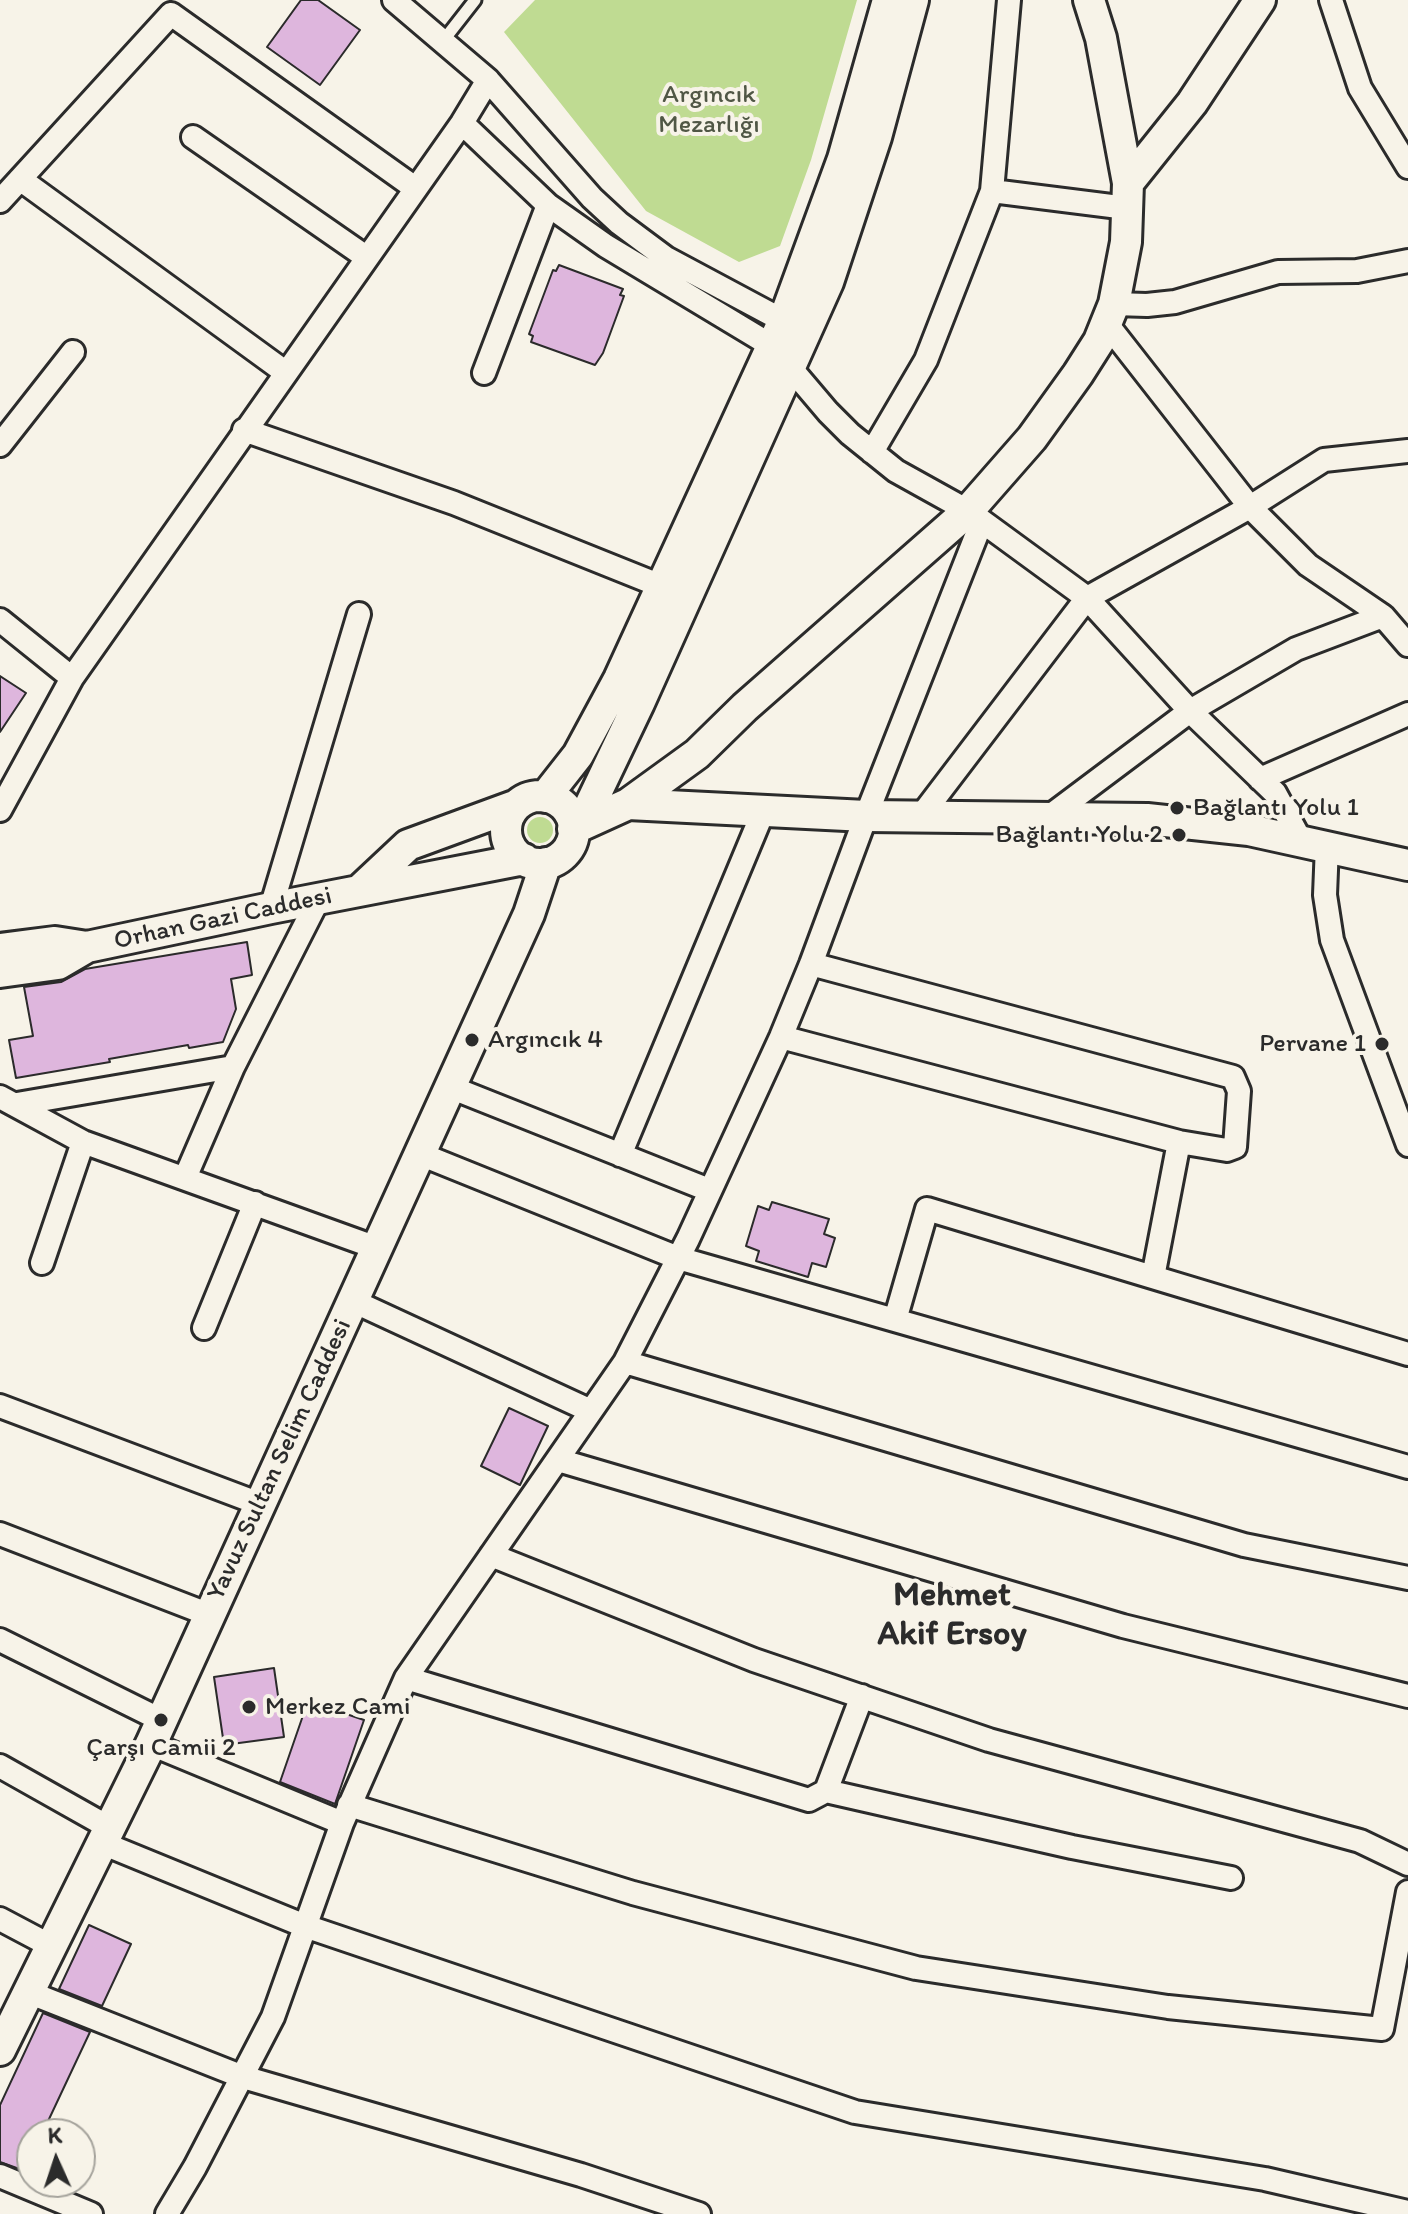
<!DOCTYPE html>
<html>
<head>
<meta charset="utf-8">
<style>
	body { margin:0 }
	#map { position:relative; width:1408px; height:2214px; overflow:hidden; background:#f7f3e8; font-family:Itim,sans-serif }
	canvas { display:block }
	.north { position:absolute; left:16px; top:2118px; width:80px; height:80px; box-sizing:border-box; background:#f7f3e8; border:2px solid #a5a39c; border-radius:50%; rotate:357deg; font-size:22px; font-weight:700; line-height:32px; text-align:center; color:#2b2b2b }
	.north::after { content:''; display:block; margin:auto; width:28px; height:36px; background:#2b2b2b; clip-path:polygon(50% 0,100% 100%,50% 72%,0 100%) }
</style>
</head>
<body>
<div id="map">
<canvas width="1408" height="2214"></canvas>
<div class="north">K</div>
</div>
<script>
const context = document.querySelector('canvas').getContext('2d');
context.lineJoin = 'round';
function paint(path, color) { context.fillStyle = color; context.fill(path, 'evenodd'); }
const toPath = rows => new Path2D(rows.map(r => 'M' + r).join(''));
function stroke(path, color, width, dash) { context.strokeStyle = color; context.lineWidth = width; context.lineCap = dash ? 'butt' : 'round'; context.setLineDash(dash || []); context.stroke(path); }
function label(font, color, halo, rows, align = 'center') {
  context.font = font + ' Itim,sans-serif'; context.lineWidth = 8; context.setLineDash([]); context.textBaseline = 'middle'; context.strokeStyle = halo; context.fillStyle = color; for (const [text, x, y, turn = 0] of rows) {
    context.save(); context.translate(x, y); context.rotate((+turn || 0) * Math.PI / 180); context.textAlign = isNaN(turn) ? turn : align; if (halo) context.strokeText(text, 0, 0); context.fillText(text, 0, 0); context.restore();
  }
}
paint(toPath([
	[535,0,857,0,811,160,780,246,739,262,646,211,504,32],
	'527 830a13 13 0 1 1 26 0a13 13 0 1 1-26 0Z'
]), '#bfdb92');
const building = toPath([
	[301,0,318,0,360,30,320,85,267,47,301,0],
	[559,265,623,289,620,295,624,296,603,353,595,365,531,342,533,336,529,334,553,270,556,271,559,265],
	[0,676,26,693,0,732,0,676],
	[247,942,252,975,231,979,236,1009,223,1042,189,1048,188,1045,109,1059,110,1062,16,1078,9,1040,33,1036,24,987,61,982,85,969,247,942],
	[772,1202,829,1219,824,1234,835,1238,826,1267,812,1263,808,1277,756,1261,759,1251,746,1246,758,1206,769,1210,772,1202],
	[509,1408,548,1426,520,1485,481,1466,509,1408],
	[274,1668,284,1737,224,1745,214,1677,274,1668],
	[308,1701,364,1720,335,1804,280,1782,308,1701],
	[89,1925,131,1944,102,2006,59,1989,89,1925],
	[43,2013,90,2032,42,2134,32,2134,32,2156,25,2171,0,2162,0,2105,43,2013]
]);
paint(building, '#deb6dd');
stroke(building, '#2b2b2b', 2);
const lane = toPath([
	[443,41,475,0]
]);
const street = toPath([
	[394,0,488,80,592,198,619,223,666,258,795,327],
	[1331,0,1360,88,1408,167],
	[462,123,548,205,606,246,772,346,828,412,850,434,896,471,968,511,1087,598,1190,711,1275,793,1300,839],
	[193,137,366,257],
	[20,179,285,372],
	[992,191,1127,208],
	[0,201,171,14,415,188],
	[1114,304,1147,305,1175,302,1278,272,1357,271,1408,261],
	[1107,324,1250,507,1308,565,1383,616,1408,645],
	[484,373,548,205],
	[244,430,454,503,661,586],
	[0,445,73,352],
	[872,452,926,360,992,191,1009,0],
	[0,620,72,678],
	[1260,779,1408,714],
	[0,810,72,678,462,123,488,80],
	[921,816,1087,598,1250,507,1324,460,1408,451],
	[1050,816,1190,711,1296,649,1383,616],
	[1327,845,1325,895,1332,940,1408,1145],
	[271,908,359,614],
	[811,964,1233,1077,1239,1091,1235,1147,1227,1150,1179,1142],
	[781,1037,1179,1142,1153,1277],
	[450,1087,709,1190],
	[0,1097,83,1142,377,1248],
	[17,1104,233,1067],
	[420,1154,678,1258,1408,1467],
	[620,1155,763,812],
	[185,1178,233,1067,319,898],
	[42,1263,83,1142],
	[353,1301,591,1411],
	[895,1320,927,1209,1408,1354],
	[204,1328,255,1203],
	[625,1362,1244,1545,1408,1578],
	[0,1406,260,1504],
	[558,1460,1123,1626,1408,1696],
	[0,1534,210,1615],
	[491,1555,754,1660,989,1740,1360,1841,1408,1864],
	[0,1640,161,1720],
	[406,1678,809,1800,826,1791,862,1696],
	[151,1744,342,1823],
	[0,1766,110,1828],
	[826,1791,1072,1847,1231,1878],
	[349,1805,633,1893,916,1968,1168,2007,1382,2029,1408,1892],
	[102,1843,305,1926,855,2112,1265,2179,1408,2212],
	[0,1919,51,1946],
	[28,1992,243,2077,581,2175,699,2214],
	[0,2176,91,2214],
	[167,2214,195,2167,273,2017,342,1823,406,1678,625,1362,688,1239,781,1037,811,964,866,816,982,521]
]);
const secondary = toPath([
	[1128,183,1192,103,1260,0],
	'506 830a34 34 0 1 1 68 0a34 34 0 1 1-68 0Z',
	[545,797,578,755,619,679,784,320,843,159,888,0],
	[628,804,866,816,1147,819,1249,830,1408,865],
	[573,823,587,812,639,703,828,282,876,137,913,0],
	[573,829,628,804,697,754,745,707,968,511,1032,438,1078,374,1099,341,1114,304,1126,242,1128,183,1101,38,1089,0],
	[360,890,408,845,517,805],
	[0,949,55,942,87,947],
	[0,972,58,964,87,947,271,908,524,859],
	[0,2050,151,1744,529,914,546,863]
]);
stroke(lane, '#2b2b2b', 17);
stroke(street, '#2b2b2b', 28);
stroke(secondary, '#2b2b2b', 36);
stroke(lane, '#f7f3e8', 11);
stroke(street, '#f7f3e8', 22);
stroke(secondary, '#f7f3e8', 30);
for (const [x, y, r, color] of [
	[1177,808,8,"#2b2b2b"],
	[1179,835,8,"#2b2b2b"],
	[472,1040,8,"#2b2b2b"],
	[1382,1044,8,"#2b2b2b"],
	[249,1707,8,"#2b2b2b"],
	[161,1720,8,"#2b2b2b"]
]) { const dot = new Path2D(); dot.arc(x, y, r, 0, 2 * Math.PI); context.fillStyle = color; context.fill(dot); stroke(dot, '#f7f3e8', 3); }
label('26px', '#505745', '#f7f3e8', [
	["Argıncık",709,95],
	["Mezarlığı",709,125]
]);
label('26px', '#2b2b2b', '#f7f3e8', [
	["Bağlantı Yolu 1",1193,808],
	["Bağlantı Yolu 2",1163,835,"right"],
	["Argıncık 4",488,1040],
	["Pervane 1",1366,1044,"right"],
	["Merkez Cami",265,1707],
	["Çarşı Camii 2",161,1748,"center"]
], 'left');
label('26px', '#2b2b2b', '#f7f3e8', [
	["Orhan Gazi Caddesi",223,919,-12],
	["Yavuz Sultan Selim Caddesi",280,1460,-65]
]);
label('bold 34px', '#2b2b2b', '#f7f3e8', [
	["Mehmet",952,1596],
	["Akif Ersoy",952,1635]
]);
</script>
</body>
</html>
